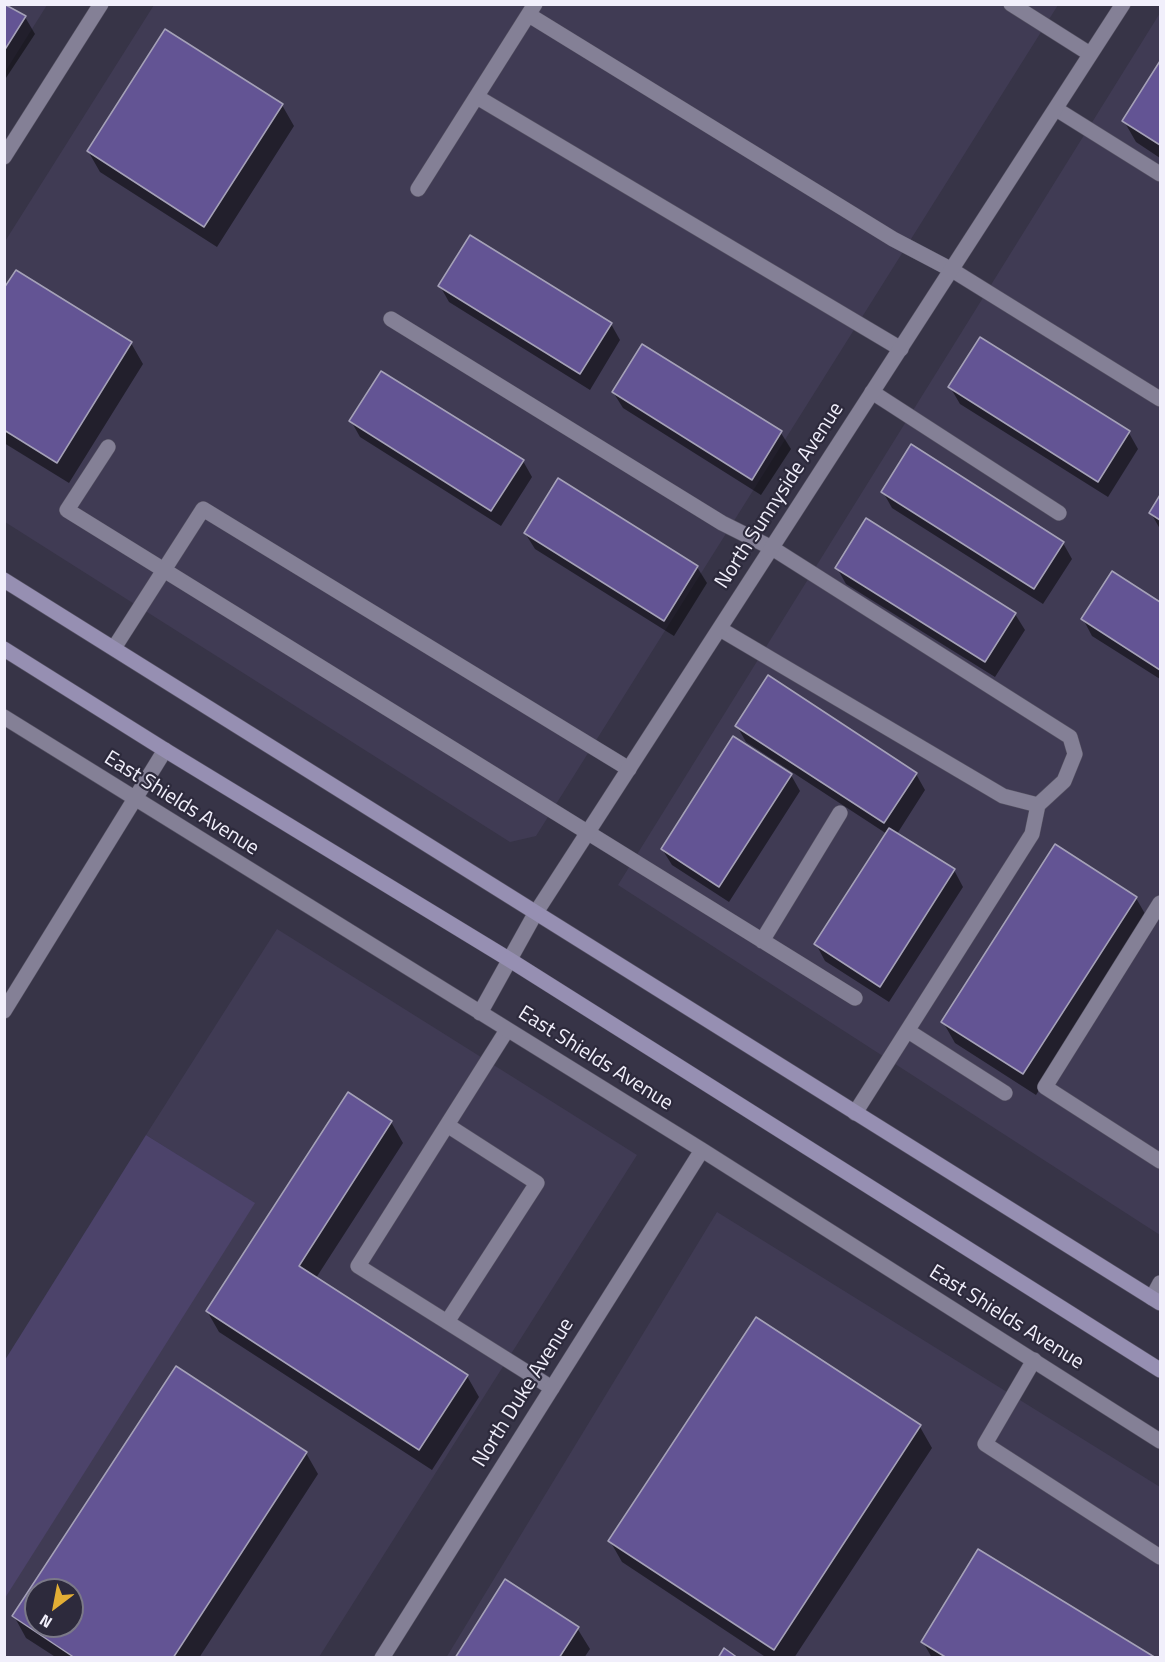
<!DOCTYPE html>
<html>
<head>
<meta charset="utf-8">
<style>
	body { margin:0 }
	#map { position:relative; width:1165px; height:1662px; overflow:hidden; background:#373447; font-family:"Titillium Web",sans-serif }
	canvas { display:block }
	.frame { position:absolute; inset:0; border:6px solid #f1effb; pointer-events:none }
	.north { position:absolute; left:24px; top:1578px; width:60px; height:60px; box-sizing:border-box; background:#2d2a3c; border:2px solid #7b7988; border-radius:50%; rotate:212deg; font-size:16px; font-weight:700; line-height:24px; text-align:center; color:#f1effb }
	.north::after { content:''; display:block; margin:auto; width:21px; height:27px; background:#e3ae35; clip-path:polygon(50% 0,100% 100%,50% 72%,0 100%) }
</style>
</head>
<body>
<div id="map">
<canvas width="1165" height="1662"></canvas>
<div class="frame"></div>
<div class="north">N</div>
</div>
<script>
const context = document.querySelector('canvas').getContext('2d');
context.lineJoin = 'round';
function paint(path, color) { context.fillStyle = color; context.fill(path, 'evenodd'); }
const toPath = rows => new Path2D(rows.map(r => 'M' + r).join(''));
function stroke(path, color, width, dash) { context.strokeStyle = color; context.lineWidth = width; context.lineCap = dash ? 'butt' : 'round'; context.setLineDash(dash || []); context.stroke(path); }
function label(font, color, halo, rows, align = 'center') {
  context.font = font + ' "Titillium Web",sans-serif'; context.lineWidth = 4.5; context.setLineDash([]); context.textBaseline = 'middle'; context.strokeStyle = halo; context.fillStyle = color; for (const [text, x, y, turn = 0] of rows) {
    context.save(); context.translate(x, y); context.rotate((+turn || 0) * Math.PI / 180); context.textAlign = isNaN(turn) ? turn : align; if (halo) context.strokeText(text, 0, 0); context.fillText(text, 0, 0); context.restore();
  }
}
paint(toPath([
	[5,5,47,5,5,72],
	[154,5,1058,5,536,836,510,842,5,522,4,243],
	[1160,13,1160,1235,618,885],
	[277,929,637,1155,319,1657,5,1657,4,1597,254,1203,146,1135],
	[36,1590,72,1590,72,1626,36,1626],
	[717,1212,1160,1487,1160,1657,446,1658]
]), '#403b54');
paint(toPath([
	[146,1135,255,1203,5,1598,5,1360]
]), '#4c436a');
paint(toPath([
	[4,4,25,17,35,34,4,81],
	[1160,64,1160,158,1136,142,1124,121],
	[282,105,294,126,217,247,100,172,88,151],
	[440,286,611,324,620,340,590,390,449,302],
	[4,291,131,343,143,364,69,483,4,443],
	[642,346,781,433,791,449,761,495,623,408,613,392],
	[950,387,1129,433,1138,449,1108,497,960,404],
	[351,421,523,461,532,477,501,526,360,437],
	[883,492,1063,543,1072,559,1043,604,892,508],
	[1160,498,1160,529,1151,513],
	[867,521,1015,614,1025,630,995,677,846,584,837,568],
	[525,533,697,567,707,583,674,636,535,549],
	[1112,574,1160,604,1160,679,1092,636,1083,619],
	[737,726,916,774,925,790,897,834,954,870,963,887,889,1002,825,961,816,944,887,834,746,742],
	[791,775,800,791,729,902,672,865,662,849],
	[1136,898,1148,919,1036,1095,955,1043,943,1022],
	[348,1094,391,1122,403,1143,316,1278,467,1376,479,1397,432,1470,219,1332,207,1311],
	[176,1368,306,1453,318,1474,199,1658,57,1658,26,1638,14,1616],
	[36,1590,72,1590,72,1626,36,1626],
	[920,1427,932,1448,794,1658,767,1658,622,1562,610,1541],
	[577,1628,590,1649,584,1658,457,1658],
	[923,1642,1153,1658,932,1658]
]), '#0007');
const building = toPath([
	[4,4,26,16,4,51,4,4],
	[165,29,283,104,204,227,87,151,165,29],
	[1160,61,1160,145,1122,121,1160,61],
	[470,235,612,323,580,374,438,286,470,235],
	[16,270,132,342,57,463,4,430,4,288,16,270],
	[980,337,1130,431,1098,482,948,387,980,337],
	[642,344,782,431,752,480,612,392,642,344],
	[381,371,524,460,491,511,349,421,381,371],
	[911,444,1064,542,1034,589,881,492,911,444],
	[558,478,698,566,664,621,524,533,558,478],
	[1160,495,1160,520,1149,513,1160,495],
	[866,518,1016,613,985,662,835,568,866,518],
	[1112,571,1160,602,1160,670,1081,619,1112,571],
	[768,675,917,773,884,823,735,726,768,675],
	[733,736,792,774,719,887,661,849,733,736],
	[889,828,955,869,880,987,814,944,889,828],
	[1055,844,1137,897,1023,1074,941,1022,1055,844],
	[348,1092,392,1121,299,1266,468,1375,419,1450,206,1311,348,1092],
	[756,1317,921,1425,774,1650,608,1541,756,1317],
	[176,1366,307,1452,173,1658,75,1658,12,1616,176,1366],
	[36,1590,72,1590,72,1626,36,1626,36,1590],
	[978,1549,1156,1658,947,1658,921,1642,978,1549],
	[505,1579,579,1627,559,1658,455,1658,505,1579],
	[724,1648,738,1658,718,1658,724,1648]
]);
paint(building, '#635494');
stroke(building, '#a5a1b8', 1.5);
const lane = toPath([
	[1011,4,1090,54],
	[529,15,893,239,952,270,1160,399],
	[477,97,901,349],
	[1056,109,1160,174],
	[418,189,535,4],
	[391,319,722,523,772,548,1070,737,1075,754,1064,781,1038,805,1003,796,720,629],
	[872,392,1059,513],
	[108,447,67,510,855,998],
	[114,648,203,509,629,769],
	[1160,903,1045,1087,1160,1161],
	[762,941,840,813],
	[507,1030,358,1266,552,1388],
	[908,1031,1005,1093],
	[855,1113,1032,834,1038,805],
	[447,1125,537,1183,447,1322],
	[1152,1298,1160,1283],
	[1034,1360,985,1444,1160,1557]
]);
const street = toPath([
	[4,157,101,4],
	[4,717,702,1150,1160,1441],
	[4,1011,165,750],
	[480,1013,535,914,1123,4],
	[382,1658,702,1150]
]);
const secondary = toPath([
	[4,580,1160,1303],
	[4,649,165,750,510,960,1160,1370]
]);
stroke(lane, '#565263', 16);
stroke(street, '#565263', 16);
stroke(secondary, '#565263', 16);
stroke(lane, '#848096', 15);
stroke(street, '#848096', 15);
stroke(secondary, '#968fb2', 15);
label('21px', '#f1effb', '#2d2a3c', [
	["North Sunnyside Avenue",780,496,-57],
	["East Shields Avenue",181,804,32],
	["East Shields Avenue",595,1059,32],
	["East Shields Avenue",1006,1318,32],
	["North Duke Avenue",524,1393,-58]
]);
</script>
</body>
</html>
